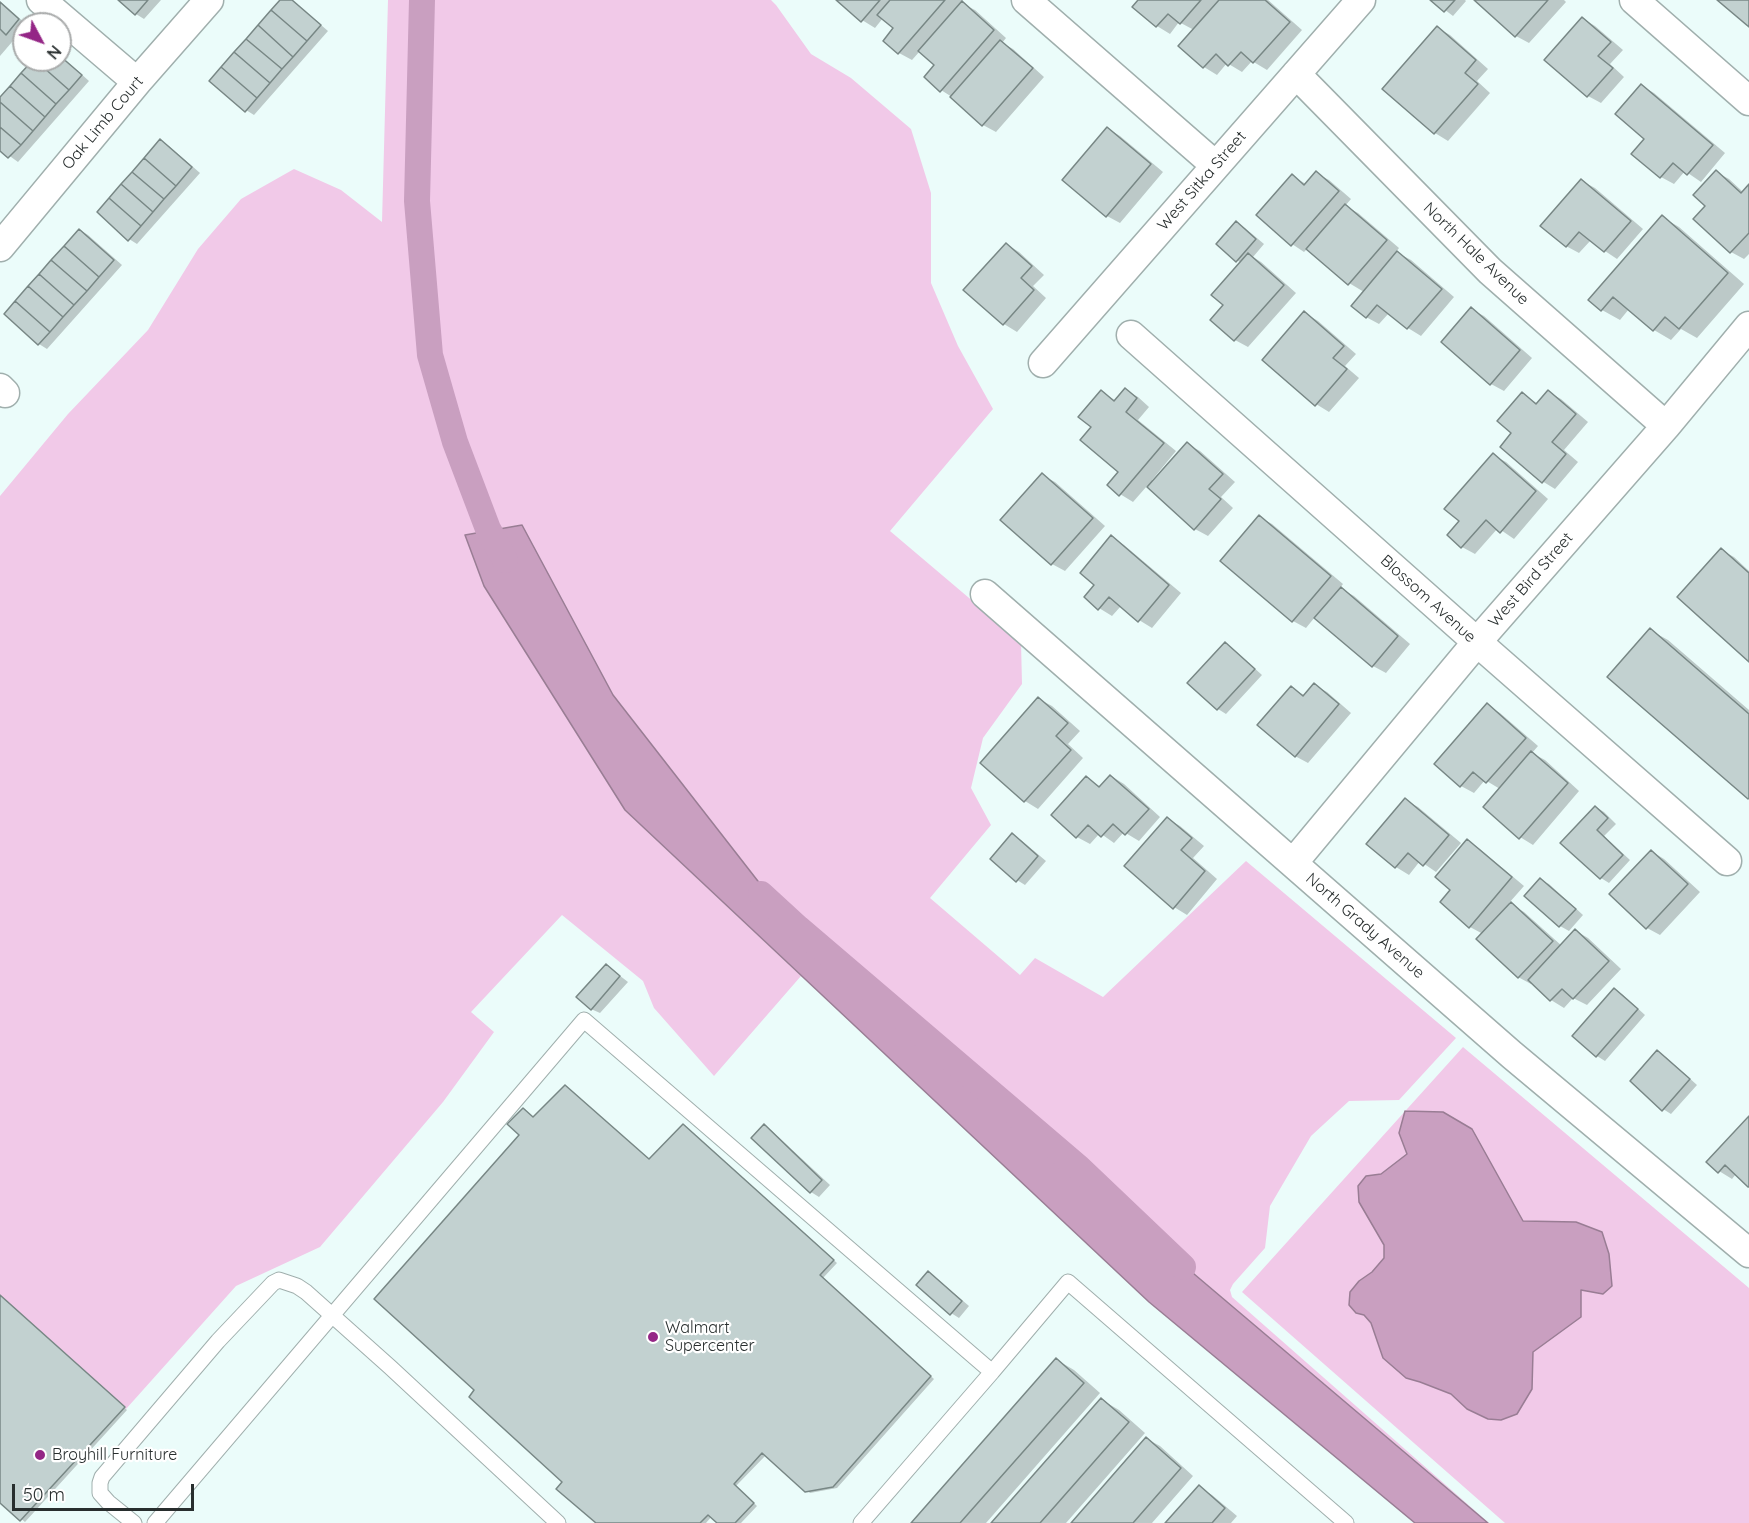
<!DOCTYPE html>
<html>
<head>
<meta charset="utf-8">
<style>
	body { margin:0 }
	#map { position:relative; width:1749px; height:1523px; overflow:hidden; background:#ebfcfa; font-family:Quicksand,sans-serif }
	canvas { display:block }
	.north { position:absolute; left:12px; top:12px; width:60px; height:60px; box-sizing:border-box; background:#fff; border:2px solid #a9abab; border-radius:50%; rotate:131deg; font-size:16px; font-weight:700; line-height:24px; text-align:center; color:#282e2e }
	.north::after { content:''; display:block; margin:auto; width:21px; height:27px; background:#942686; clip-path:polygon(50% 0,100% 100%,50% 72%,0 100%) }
	.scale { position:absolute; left:12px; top:1484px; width:182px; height:27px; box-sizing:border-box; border:3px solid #282e2e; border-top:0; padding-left:8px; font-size:18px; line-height:21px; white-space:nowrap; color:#282e2e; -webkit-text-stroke:4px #fff; paint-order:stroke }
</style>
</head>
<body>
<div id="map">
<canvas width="1749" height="1523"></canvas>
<div class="north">N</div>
<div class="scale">50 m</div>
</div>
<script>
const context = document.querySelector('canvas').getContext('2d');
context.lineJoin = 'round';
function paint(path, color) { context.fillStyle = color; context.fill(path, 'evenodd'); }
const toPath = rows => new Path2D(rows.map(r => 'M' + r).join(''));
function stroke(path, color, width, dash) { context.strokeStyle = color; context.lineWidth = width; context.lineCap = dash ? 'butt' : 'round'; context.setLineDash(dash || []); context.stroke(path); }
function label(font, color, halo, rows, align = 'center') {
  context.font = font + ' Quicksand,sans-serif'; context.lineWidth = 4.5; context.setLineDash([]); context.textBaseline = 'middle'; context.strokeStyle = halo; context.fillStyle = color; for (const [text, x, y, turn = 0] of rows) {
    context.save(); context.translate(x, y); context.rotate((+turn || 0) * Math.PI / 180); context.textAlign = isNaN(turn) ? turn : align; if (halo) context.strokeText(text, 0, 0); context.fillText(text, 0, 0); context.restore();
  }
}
paint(toPath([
	[388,0,771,0,776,5,811,54,851,78,911,129,931,193,931,283,958,346,993,409,890,531,1021,642,1022,684,983,738,971,788,991,825,930,898,1020,975,1035,958,1103,997,1246,861,1456,1038,1399,1100,1349,1101,1311,1136,1270,1206,1265,1248,1233,1284,1230,1290,1232,1297,1489,1523,1187,1268,789,921,613,695,521,525,465,535,484,586,625,810,801,976,714,1076,654,1008,643,981,562,915,471,1012,494,1032,443,1102,320,1247,236,1286,126,1409,0,1303,0,496,68,414,148,330,198,249,241,199,294,169,341,190,382,222],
	[1463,1047,1749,1288,1749,1523,1505,1523,1242,1292]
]), '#f1c9e8');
const water = toPath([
	[522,525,613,695,789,921,1187,1268,1488,1523,1415,1523,1149,1302,625,810,484,586,465,535,522,525],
	[1405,1111,1443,1112,1472,1129,1523,1221,1576,1222,1602,1232,1609,1254,1612,1286,1603,1294,1581,1290,1581,1317,1533,1352,1532,1389,1517,1414,1501,1420,1488,1419,1467,1409,1451,1394,1420,1382,1406,1378,1383,1358,1371,1323,1364,1315,1356,1313,1349,1305,1350,1292,1359,1281,1372,1272,1384,1258,1384,1245,1359,1202,1358,1186,1366,1176,1381,1174,1407,1154,1399,1133,1405,1111]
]);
paint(water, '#c99fc0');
stroke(water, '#997d94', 1.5);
paint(toPath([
	[120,0,161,0,144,19,136,14],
	[282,0,292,0,328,31,254,115,246,110],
	[838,0,963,0,961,3,975,10,1006,38,1002,43,1013,49,1044,77,996,132,983,125,952,97,941,90,937,65,920,51,912,60,899,53,885,41,895,28,883,18,875,28,862,20],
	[1140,0,1268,0,1302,30,1267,70,1252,61,1242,72,1227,63,1217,75,1204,67,1180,46,1194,30,1179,22,1170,34,1157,26,1135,7],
	[1432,0,1465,0,1466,1,1453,16],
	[1476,0,1564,0,1566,2,1529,43,1516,36],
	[0,1,26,24,24,24,24,28,0,56],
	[1582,18,1595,26,1623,50,1610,64,1624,77,1601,103,1588,96,1547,59],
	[1438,28,1450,35,1488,69,1477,81,1490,93,1448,141,1435,133,1384,89],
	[60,55,89,81,18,162,0,149,0,100,35,60,60,60],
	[1642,86,1654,93,1725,153,1701,182,1685,171,1674,184,1661,177,1633,154,1646,138],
	[1107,128,1120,136,1163,172,1120,223,1107,216],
	[161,141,169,146,200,173,137,244,129,239],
	[1716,172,1729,179,1743,192,1749,186,1749,254,1744,259,1731,252,1707,206],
	[1316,173,1329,180,1351,199,1345,206,1358,213,1399,248,1396,252,1411,260,1454,297,1421,336,1408,328,1389,313,1379,324,1366,317,1364,292,1349,283,1308,248,1304,252,1292,244,1292,176,1306,184],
	[1582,181,1595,188,1643,229,1617,259,1605,251,1591,240,1579,253,1566,246],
	[1662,217,1679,227,1744,284,1697,338,1681,329,1671,340,1654,330,1629,309,1620,320,1602,310,1590,299],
	[1237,223,1245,228,1264,244,1253,257,1261,262,1296,293,1248,347,1235,340,1225,305,1241,263,1237,260],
	[80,230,88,235,122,265,47,349,39,344,6,314],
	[1006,244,1019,252,1044,275,1033,286,1046,298,1017,332,1004,324,965,290],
	[1471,309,1484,316,1532,358,1504,391,1491,384],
	[1305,313,1318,321,1356,354,1345,366,1359,378,1329,412,1316,404],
	[1125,390,1138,397,1149,407,1138,420,1176,451,1152,480,1154,482,1187,444,1200,451,1235,482,1221,497,1233,508,1208,536,1195,529,1147,486,1133,502,1120,494,1120,472,1093,427,1102,392,1116,401],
	[1548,392,1561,399,1588,422,1564,450,1578,462,1555,489,1542,481,1514,433,1522,394,1538,404],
	[1493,455,1506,462,1548,499,1514,539,1498,528,1475,554,1462,547,1449,535,1461,521],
	[1042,475,1055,482,1105,526,1065,571,1052,564,1002,520],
	[1259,517,1272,524,1343,584,1340,588,1354,596,1410,644,1386,673,1373,666,1315,617,1306,628,1293,621],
	[1111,537,1124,545,1181,593,1152,628,1139,620,1121,606,1112,616,1099,608,1096,585],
	[1721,550,1734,557,1749,571,1749,660],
	[1650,630,1668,640,1749,710,1749,798,1609,677],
	[1225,644,1233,649,1262,675,1226,714,1218,709,1189,683],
	[1314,685,1327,692,1351,713,1308,763,1295,756,1291,688,1304,695],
	[1039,699,1052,706,1080,731,1068,744,1083,758,1038,809,1025,801,982,762],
	[1487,705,1500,713,1538,746,1532,753,1545,760,1579,791,1533,845,1520,837,1500,789,1485,780,1474,793,1461,786],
	[1111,776,1124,784,1160,817,1139,841,1124,832,1114,843,1100,833,1090,844,1077,837,1086,778,1101,787],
	[1405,800,1418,807,1461,843,1436,872,1420,861,1409,875,1396,867,1368,844],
	[1596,807,1604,812,1616,824,1604,836,1630,860,1609,883,1601,878,1563,842],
	[1168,819,1180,826,1204,846,1193,858,1217,879,1187,915,1174,907],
	[1012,835,1021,840,1046,861,1025,885,1017,880],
	[1468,841,1480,849,1524,886,1509,903,1524,912,1562,946,1576,931,1588,938,1621,969,1587,1005,1573,998,1564,1008,1551,1000,1533,983,1531,984,1518,977,1483,934,1470,927,1452,890],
	[1651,851,1664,859,1700,892,1660,935,1647,928],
	[1540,880,1549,884,1583,915,1569,931,1560,926,1526,896],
	[606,965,628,982,600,1013,591,1009],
	[1614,990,1622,994,1645,1015,1605,1061,1597,1056],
	[1657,1052,1666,1057,1697,1085,1671,1114,1663,1109],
	[534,1118,650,1160,687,1128,837,1263,823,1278,934,1379,837,1488,810,1493,766,1455,736,1486,757,1506,741,1523,719,1523,712,1516,706,1523,598,1523,565,1481,476,1390],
	[1749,1119,1749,1186,1736,1174,1732,1179,1719,1171],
	[764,1126,772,1131,830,1185,819,1197,811,1192],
	[928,1273,936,1278,969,1306,959,1318,951,1313],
	[0,1296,127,1410,25,1522,0,1501],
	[1057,1360,1074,1370,1100,1393,986,1523,913,1523],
	[1102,1400,1119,1410,1145,1433,1066,1523,993,1523],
	[1147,1439,1160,1446,1193,1476,1152,1523,1073,1523],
	[1199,1487,1212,1495,1237,1516,1231,1523,1168,1523]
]), '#0003');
stroke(toPath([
	[422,0,417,201,430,355,455,442,488,529,505,560],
	[761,894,798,928,1079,1168,1183,1267]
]), '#c99fc0', 26);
const building = toPath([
	[118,0,148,0,135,15,118,0],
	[280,0,292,0,321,25,307,41,271,10,280,0],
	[836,0,880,0,861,22,836,0],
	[890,0,945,0,898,54,883,41,893,28,877,15,890,0],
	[1138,0,1201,0,1180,24,1168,14,1156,27,1132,7,1138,0],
	[1219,0,1265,0,1290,22,1253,63,1241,52,1228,66,1216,54,1203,68,1178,46,1219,0],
	[1430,0,1455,0,1444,12,1430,0],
	[1474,0,1548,0,1515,37,1474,0],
	[1717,0,1749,0,1749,27,1717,0],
	[962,1,994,30,940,92,924,77,934,65,918,51,962,1],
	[0,2,19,19,6,35,0,29,0,2],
	[271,10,307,41,293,57,258,25,271,10],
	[1582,17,1611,42,1598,56,1613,68,1587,97,1544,60,1582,17],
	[258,25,293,57,282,69,246,39,258,25],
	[1437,26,1476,60,1465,73,1478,84,1434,134,1382,89,1437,26],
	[246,39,282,69,270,83,234,52,246,39],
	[1000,40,1033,68,982,126,950,97,1000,40],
	[234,52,270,83,257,98,221,67,234,52],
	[60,56,82,75,69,90,35,60,60,60,60,56],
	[33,60,35,60,69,90,56,104,21,73,33,60],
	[221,67,257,98,245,112,209,81,221,67],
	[21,73,56,104,45,117,10,86,21,73],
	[1641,84,1713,145,1687,175,1673,163,1660,178,1631,154,1644,139,1615,114,1641,84],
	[10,86,45,117,33,131,0,102,0,97,10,86],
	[0,102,33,131,21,145,0,127,0,102],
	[0,127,21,145,8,158,0,151,0,127],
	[1107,127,1151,164,1106,217,1062,180,1107,127],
	[160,139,192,167,176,186,144,158,160,139],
	[144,158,176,186,164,199,132,172,144,158],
	[1716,170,1741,193,1749,184,1749,233,1730,253,1693,219,1705,206,1693,195,1716,170],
	[1316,171,1339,191,1291,246,1256,215,1292,174,1304,185,1316,171],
	[132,172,164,199,153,212,121,184,132,172],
	[1581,179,1631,221,1604,252,1579,232,1566,247,1540,226,1581,179],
	[121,184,153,212,141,226,109,198,121,184],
	[109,198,141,226,128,241,97,212,109,198],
	[1345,204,1387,240,1348,285,1306,249,1345,204],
	[1662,215,1728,273,1679,329,1665,317,1653,331,1613,297,1601,311,1588,300,1662,215],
	[1236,221,1256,239,1236,262,1216,244,1236,221],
	[79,229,114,260,99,277,64,246,79,229],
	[1006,243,1032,266,1021,278,1034,290,1003,325,963,290,1006,243],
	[64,246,99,277,87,291,51,260,64,246],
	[1397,251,1442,289,1407,329,1377,305,1366,318,1351,306,1397,251],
	[1248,253,1284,285,1234,341,1210,320,1223,305,1211,295,1248,253],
	[51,260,87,291,74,305,39,274,51,260],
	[39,274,74,305,63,317,28,286,39,274],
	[28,286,63,317,50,332,15,301,28,286],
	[15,301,50,332,38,345,4,314,15,301],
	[1471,307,1520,350,1490,385,1441,342,1471,307],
	[1304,311,1344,346,1333,358,1347,369,1315,406,1262,360,1304,311],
	[1125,388,1137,398,1126,412,1164,443,1119,496,1107,485,1118,472,1080,440,1091,427,1078,417,1101,390,1114,401,1125,388],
	[1548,390,1576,414,1552,442,1566,454,1542,483,1500,447,1511,433,1497,421,1522,392,1536,404,1548,390],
	[1187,442,1223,474,1209,489,1221,499,1194,530,1147,487,1187,442],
	[1493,453,1536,491,1500,533,1486,520,1461,548,1447,535,1459,521,1444,509,1493,453],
	[1042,473,1093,518,1051,565,1000,520,1042,473],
	[1259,515,1331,576,1292,622,1220,561,1259,515],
	[1111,535,1169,585,1138,622,1109,597,1098,610,1084,597,1094,585,1080,573,1111,535],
	[1721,548,1749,573,1749,662,1677,597,1721,548],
	[1341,587,1398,636,1372,667,1314,618,1341,587],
	[1650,628,1749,714,1749,798,1748,799,1607,677,1650,628],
	[1225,642,1255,669,1217,710,1187,683,1225,642],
	[1314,683,1339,704,1295,757,1257,725,1291,686,1303,696,1314,683],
	[1038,697,1068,723,1056,736,1071,750,1024,802,980,763,1038,697],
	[1487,703,1526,738,1486,783,1473,772,1460,787,1434,764,1487,703],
	[1531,751,1568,783,1519,839,1483,807,1531,751],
	[1110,775,1149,809,1125,835,1113,824,1101,837,1088,825,1076,838,1051,815,1086,776,1099,787,1110,775],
	[1405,798,1449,835,1423,866,1408,853,1395,868,1366,844,1405,798],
	[1595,806,1608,818,1597,830,1623,855,1600,879,1560,843,1595,806],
	[1167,817,1192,838,1181,850,1205,871,1173,909,1124,866,1167,817],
	[1012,833,1038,856,1016,882,990,859,1012,833],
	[1467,839,1512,877,1469,928,1440,902,1450,890,1435,877,1467,839],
	[1651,850,1688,884,1646,929,1609,894,1651,850],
	[1540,878,1576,909,1559,927,1524,896,1540,878],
	[1511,902,1553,941,1518,978,1476,939,1511,902],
	[1575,929,1609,961,1573,999,1562,989,1550,1001,1528,980,1575,929],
	[606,964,620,976,591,1010,576,997,606,964],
	[1614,988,1638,1009,1596,1057,1572,1036,1614,988],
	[1657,1050,1690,1079,1662,1111,1630,1081,1657,1050],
	[565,1085,649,1159,683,1124,834,1260,820,1275,931,1376,833,1487,805,1492,762,1453,734,1484,754,1503,735,1523,717,1523,708,1515,700,1523,596,1523,556,1489,562,1482,469,1397,474,1390,374,1299,519,1135,507,1124,523,1108,533,1117,565,1085],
	[1749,1116,1749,1187,1748,1187,1725,1165,1718,1173,1706,1162,1749,1116],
	[764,1124,822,1180,810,1193,751,1138,764,1124],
	[928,1271,962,1301,950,1315,916,1285,928,1271],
	[0,1295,125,1407,20,1521,0,1503,0,1295],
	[1056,1358,1084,1383,960,1523,911,1523,1056,1358],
	[1101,1398,1129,1422,1056,1505,1040,1523,991,1523,1101,1398],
	[1146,1437,1181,1468,1133,1523,1071,1523,1146,1437],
	[1199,1485,1225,1508,1212,1523,1165,1523,1199,1485]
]);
paint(building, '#c2d1d0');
stroke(building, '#788785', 1.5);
const service = toPath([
	[134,1523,108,1502,100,1493,100,1483,102,1477,218,1341,273,1283,279,1280,297,1286,306,1292,390,1367,558,1523],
	[155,1523,584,1020,992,1372,1068,1282,1346,1523],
	[861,1523,992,1372]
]);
const minor = toPath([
	[41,0,137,82],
	[1026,0,1215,165],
	[1634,0,1749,101],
	[1296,74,1490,271,1666,426],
	[0,247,137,82,209,0],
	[1131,335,1477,642,1727,861],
	[1043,363,1361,0],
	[0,388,5,393],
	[985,594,1512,1055,1749,1253],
	[1293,863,1477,642,1666,426,1749,326]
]);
stroke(service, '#a0afad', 17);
stroke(minor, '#a0afad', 31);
stroke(service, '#fff', 15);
stroke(minor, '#fff', 28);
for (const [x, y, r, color] of [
	[653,1337,6,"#942686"],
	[40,1455,6,"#942686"]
]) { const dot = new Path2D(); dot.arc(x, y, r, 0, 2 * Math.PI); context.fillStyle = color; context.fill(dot); stroke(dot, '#fff', 2); }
label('16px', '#282e2e', '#fff', [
	["Oak Limb Court",103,123,-50],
	["West Sitka Street",1202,181,-49],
	["North Hale Avenue",1476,254,44],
	["West Bird Street",1531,580,-49],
	["Blossom Avenue",1428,599,42],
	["North Grady Avenue",1365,926,41]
]);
label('16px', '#282e2e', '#fff', [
	["Walmart",665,1328],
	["Supercenter",665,1346],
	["Broyhill Furniture",52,1455]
], 'left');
</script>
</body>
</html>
